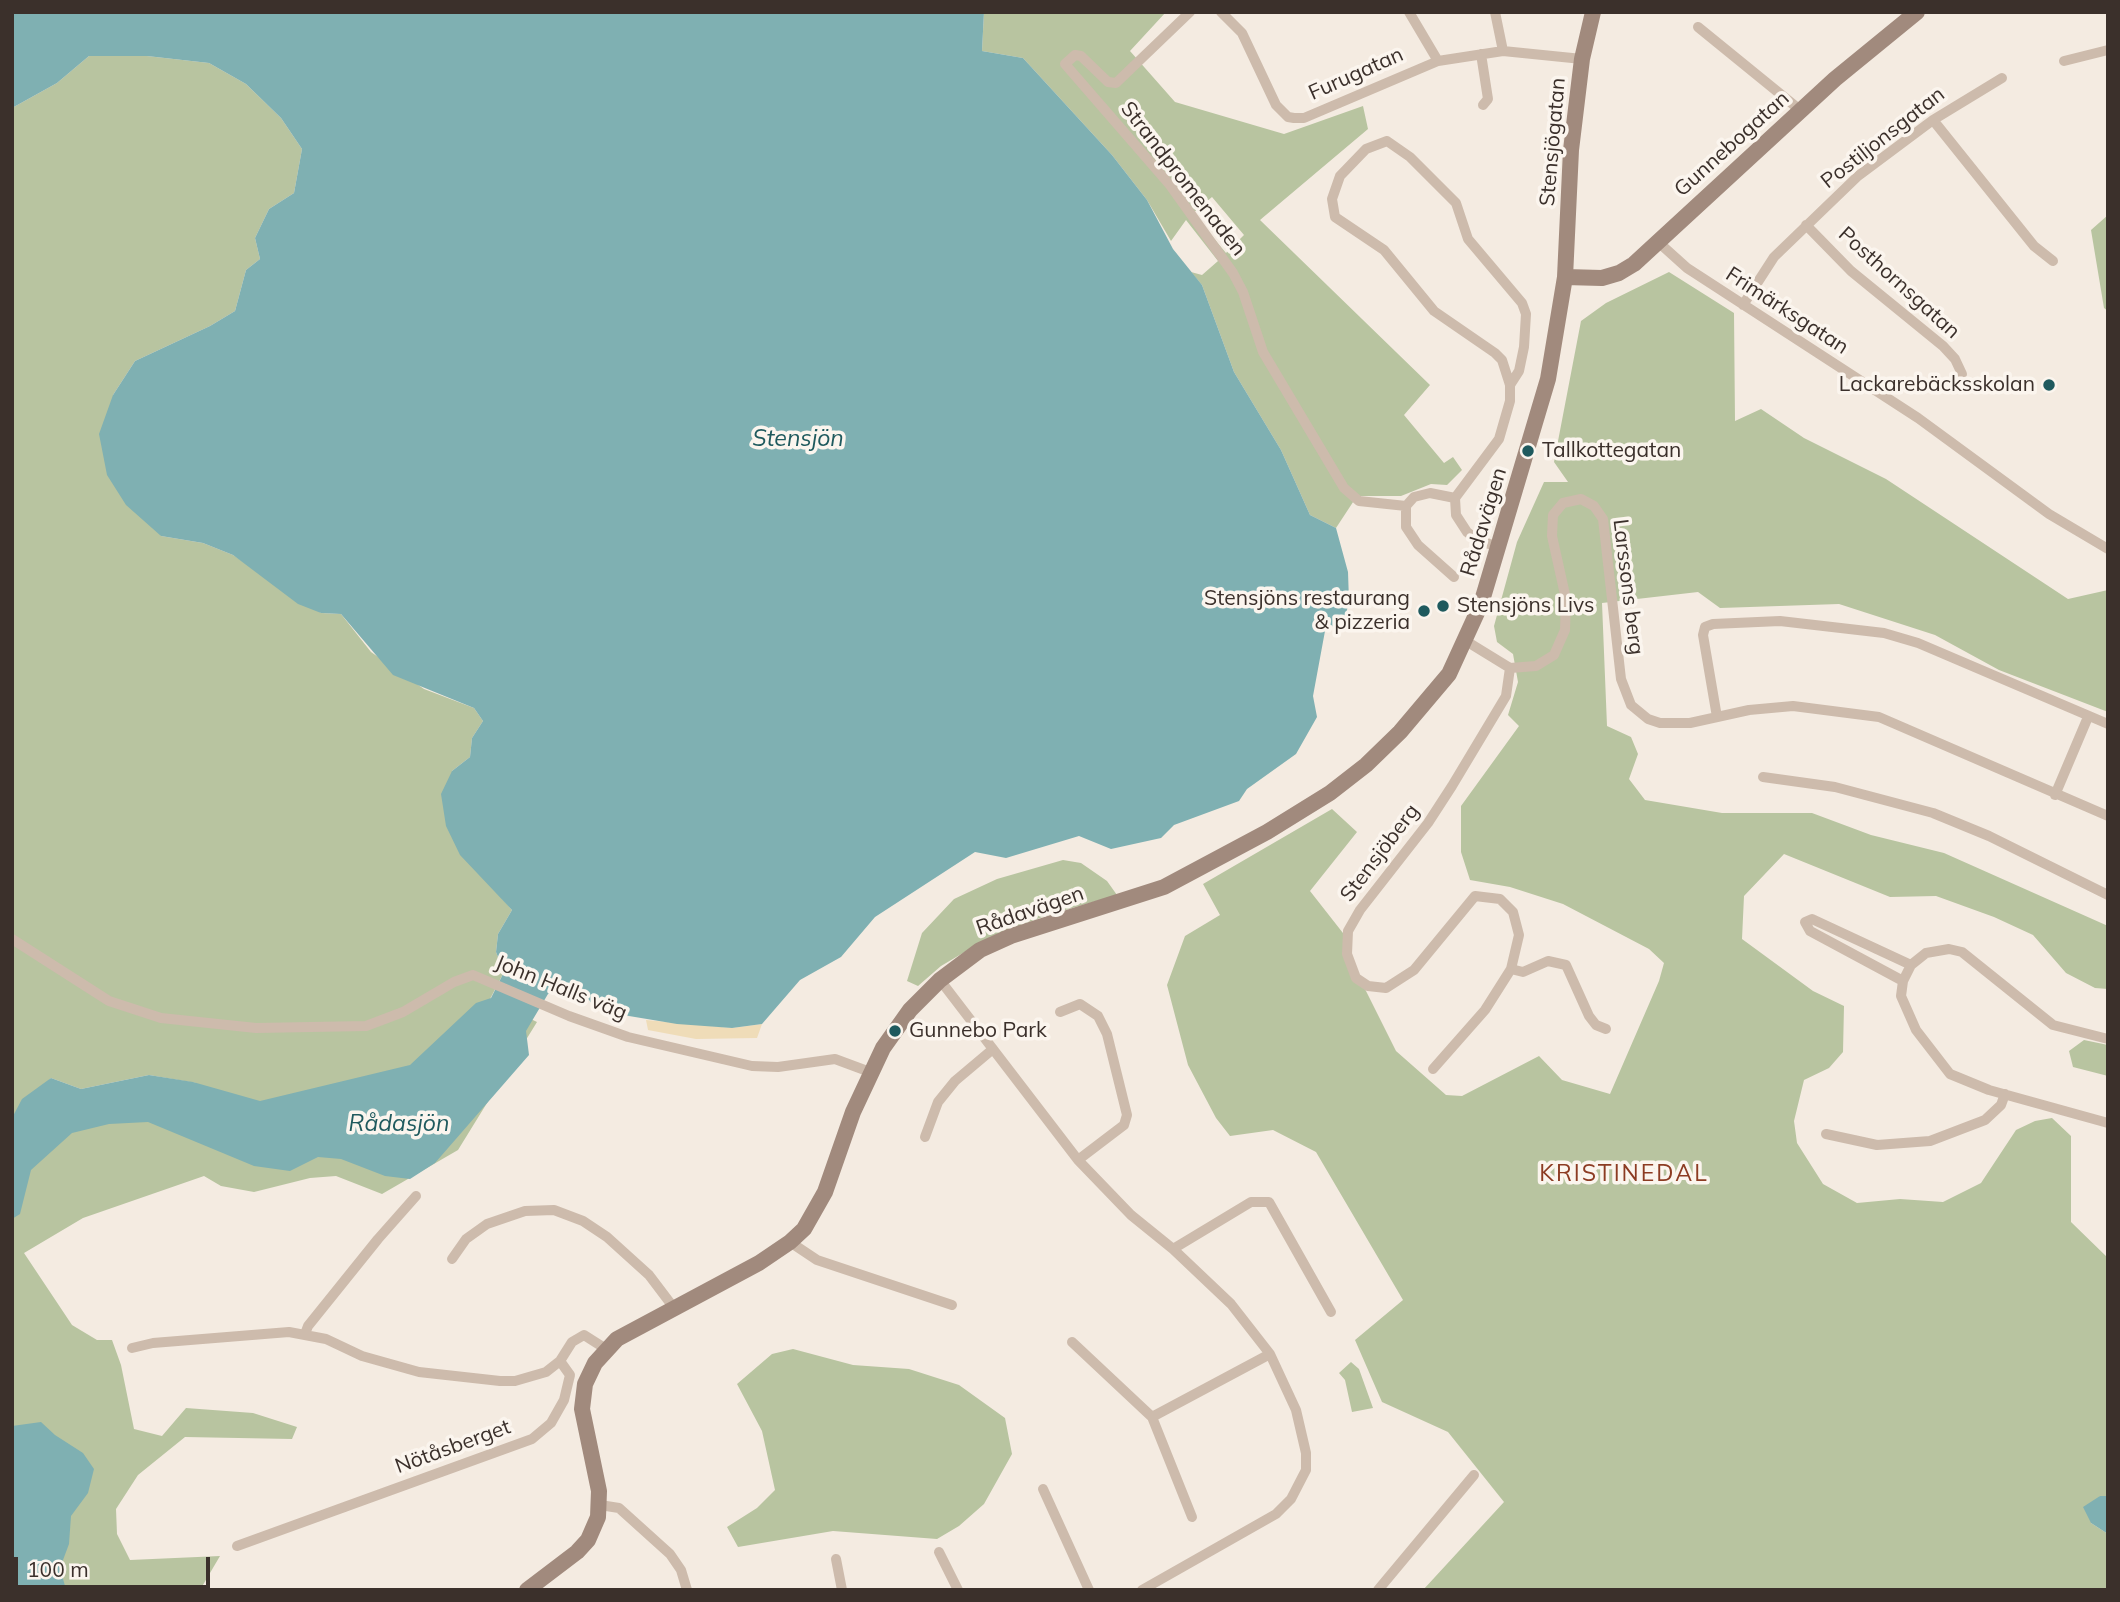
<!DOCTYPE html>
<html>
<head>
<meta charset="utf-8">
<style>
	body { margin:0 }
	#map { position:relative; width:2120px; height:1602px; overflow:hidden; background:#f4ebe1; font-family:Mulish,sans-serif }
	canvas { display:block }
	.frame { position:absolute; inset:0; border:14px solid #3b302b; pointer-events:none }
	.scale { position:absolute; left:14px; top:1557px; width:196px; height:32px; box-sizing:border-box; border:4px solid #3b302b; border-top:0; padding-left:9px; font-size:21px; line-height:24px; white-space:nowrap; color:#3b302b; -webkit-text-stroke:5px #fbf5ee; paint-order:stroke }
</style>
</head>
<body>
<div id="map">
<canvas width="2120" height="1602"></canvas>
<div class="frame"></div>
<div class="scale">100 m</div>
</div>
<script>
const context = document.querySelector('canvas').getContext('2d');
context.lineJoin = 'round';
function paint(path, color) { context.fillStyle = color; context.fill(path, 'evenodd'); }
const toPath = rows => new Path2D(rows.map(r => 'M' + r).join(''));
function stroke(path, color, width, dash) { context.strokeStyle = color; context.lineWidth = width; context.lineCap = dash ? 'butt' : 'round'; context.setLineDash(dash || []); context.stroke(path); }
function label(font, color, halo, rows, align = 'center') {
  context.font = font + ' Mulish,sans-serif'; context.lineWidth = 7; context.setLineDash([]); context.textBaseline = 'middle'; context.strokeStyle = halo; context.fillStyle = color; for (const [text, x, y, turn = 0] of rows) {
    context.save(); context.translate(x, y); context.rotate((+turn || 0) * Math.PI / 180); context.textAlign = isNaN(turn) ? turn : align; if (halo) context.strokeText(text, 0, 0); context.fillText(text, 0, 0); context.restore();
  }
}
paint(toPath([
	[984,12,1166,12,1130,51,1175,102,1284,134,1363,106,1368,129,1260,220,1430,385,1404,415,1444,463,1453,457,1462,470,1447,485,1431,484,1401,496,1357,496,1336,528,1310,515,1281,450,1234,372,1202,285,1191,272,1202,275,1218,261,1186,220,1171,241,1147,200,1112,155,1023,58,982,51],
	[1212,197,1244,235,1226,253,1193,213],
	[89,56,147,56,209,63,246,84,281,118,302,149,294,193,269,209,255,238,260,259,246,270,235,311,210,326,135,361,113,395,161,536,203,543,233,555,321,613,341,614,371,652,424,689,474,708,483,721,472,738,470,757,452,771,491,885,512,910,498,934,496,952,504,972,490,999,537,1022,458,1150,382,1194,336,1176,310,1178,254,1192,221,1186,204,1176,83,1218,24,1253,72,1325,97,1340,112,1340,121,1365,134,1429,162,1436,186,1408,253,1413,297,1427,292,1439,185,1437,138,1475,116,1509,117,1534,130,1560,220,1556,200,1590,12,1590,12,1122,81,1091,196,1083,149,1075,81,1089,51,1078,12,1118,12,108,57,83],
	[2108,215,2108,311,2104,308,2091,230],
	[1669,272,1734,313,1735,421,1761,409,1804,438,1886,479,2068,599,2108,590,2108,712,1999,670,1935,635,1839,604,1720,608,1698,592,1602,603,1607,726,1631,737,1638,754,1629,779,1645,800,1722,813,1812,813,1871,835,1944,853,2108,926,2108,989,2095,988,2066,973,2033,935,1994,917,1936,896,1890,897,1784,854,1744,896,1742,939,1813,991,1844,1006,1843,1052,1829,1068,1804,1080,1794,1121,1797,1143,1823,1184,1857,1203,1900,1199,1943,1202,1981,1183,2016,1130,2035,1121,2052,1118,2071,1136,2071,1222,2108,1258,2108,1496,2100,1496,2091,1523,2108,1534,2108,1590,1423,1590,1504,1502,1448,1432,1382,1402,1355,1340,1403,1300,1316,1152,1273,1130,1230,1136,1216,1118,1188,1065,1167,985,1185,936,1220,915,1203,884,1332,809,1357,832,1310,891,1350,942,1348,955,1396,1051,1446,1095,1462,1096,1539,1056,1562,1080,1610,1094,1659,981,1664,963,1649,949,1563,904,1510,887,1470,880,1461,852,1461,806,1519,726,1508,715,1518,682,1513,654,1497,642,1494,626,1517,542,1544,482,1568,482,1554,462,1581,321,1606,303],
	[1063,860,1081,863,1107,881,1117,895,1045,916,990,937,941,966,918,986,907,981,922,933,954,899,997,879],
	[2084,1040,2108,1045,2108,1076,2073,1067,2069,1051],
	[793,1349,853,1365,909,1369,959,1385,1005,1418,1012,1454,984,1504,959,1526,937,1539,833,1531,738,1547,727,1527,757,1508,775,1490,762,1431,737,1384,772,1354],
	[1351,1362,1359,1369,1373,1408,1352,1412,1345,1380,1339,1373]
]), '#b8c4a0');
paint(toPath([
	[646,1020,732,1028,762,1024,757,1038,696,1039,648,1030]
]), '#efdcb8');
paint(toPath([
	[12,12,984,12,982,51,1023,58,1112,155,1147,200,1173,249,1202,285,1234,372,1281,450,1310,515,1336,528,1348,572,1349,601,1345,619,1325,631,1313,696,1317,717,1296,754,1247,789,1239,801,1174,825,1161,838,1111,849,1079,836,1006,858,975,852,875,917,841,957,800,980,762,1024,732,1028,677,1024,623,1015,594,1007,578,984,548,994,526,1031,529,1055,435,1163,410,1179,385,1176,341,1159,318,1157,290,1171,254,1166,148,1122,109,1124,72,1133,31,1170,20,1214,12,1219,12,1118,22,1099,51,1078,81,1089,149,1075,193,1082,260,1101,410,1065,476,1003,491,998,504,972,496,952,498,934,512,910,460,855,446,826,441,794,452,771,470,757,472,738,483,721,474,708,393,675,341,614,321,613,298,604,233,555,203,543,161,536,126,505,107,475,99,434,113,395,135,361,210,326,235,311,246,270,260,259,255,238,269,209,294,193,302,149,281,118,246,84,209,63,147,56,89,56,57,83,12,108],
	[41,1422,55,1435,83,1453,94,1469,88,1493,71,1516,69,1544,60,1568,65,1586,62,1590,12,1590,12,1426],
	[2100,1496,2108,1496,2108,1534,2091,1523,2083,1507]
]), '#7fb0b2');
stroke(toPath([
	[1190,12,1116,83,1108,82,1081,56,1075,55,1065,64,1170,185,1233,273,1243,292,1263,352,1344,488,1359,501,1406,506],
	[1221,12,1242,33,1276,105,1288,117,1294,118,1304,118,1438,61,1503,51,1582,59],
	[1409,12,1438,61],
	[1495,12,1503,51],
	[1698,27,1800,110],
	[1481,54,1488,99,1483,105],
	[2064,61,2108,50],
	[1933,120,2034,246,2053,261],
	[1387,141,1410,157,1456,203,1468,239,1522,303,1526,314,1524,347,1519,371,1510,385,1502,360,1495,353,1434,311,1384,250,1335,217,1332,199,1340,176,1366,149,1387,141],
	[1806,225,1851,271,1943,346,1955,359,1962,374],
	[1657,241,1687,268,1918,418,2049,514,2108,549],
	[1743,305,1774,257,1858,176,1933,120,2002,78],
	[1455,498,1499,439,1510,401,1510,385],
	[1454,577,1418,545,1406,527,1406,506,1414,497,1430,493,1455,498,1456,515,1467,532,1476,539,1500,548],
	[1466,641,1510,668,1536,666,1554,655,1565,630,1566,599,1552,536,1553,515,1563,503,1581,499,1594,506,1603,519,1621,679,1631,705,1648,719,1660,723,1690,723,1749,710,1793,706,1879,717,2108,816],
	[1717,717,1703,635,1705,627,1713,624,1780,621,1884,633,1918,643,2108,724],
	[1763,777,1835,787,1933,813,1989,836,2108,895],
	[2055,795,2088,717],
	[12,939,109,1001,161,1018,256,1028,366,1026,403,1012,454,982,473,975,569,1016,628,1037,752,1066,778,1067,835,1059,870,1072],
	[1511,969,1523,972,1548,961,1566,965,1589,1016,1596,1025,1606,1029],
	[940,980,1078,1160,1131,1215,1173,1249,1231,1304,1270,1354,1296,1410,1306,1453,1306,1470,1291,1499,1276,1514,1142,1590],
	[1903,981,1810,931,1805,922,1812,919,1911,965],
	[1060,1012,1080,1004,1098,1016,1107,1034,1127,1115,1124,1125,1078,1160],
	[2108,1039,2053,1025,1962,952,1949,949,1926,953,1911,965,1903,981,1901,996,1916,1030,1950,1074,1989,1090,2108,1123],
	[1433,1069,1485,1010,1511,969,1519,935,1513,912,1500,899,1475,896,1414,970,1386,988,1368,986,1356,978,1347,954,1348,931,1360,910,1428,823,1452,786,1506,696,1510,668],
	[1826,1134,1877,1145,1930,1141,1985,1120,2001,1105,2005,1094],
	[925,1137,938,1102,955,1081,993,1049],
	[790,1242,817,1260,952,1305],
	[1173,1249,1251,1202,1269,1202,1331,1312],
	[452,1259,466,1239,487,1224,525,1211,554,1210,583,1221,607,1237,649,1275,674,1308],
	[305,1334,308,1326,378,1239,416,1196],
	[1072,1342,1152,1417],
	[132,1348,153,1343,289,1332,326,1339,362,1356,419,1372,500,1381,515,1381,546,1372,560,1361,572,1342,584,1335,606,1349],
	[1043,1489,1089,1590],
	[600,1505,619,1508,670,1554,681,1570,687,1590],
	[1192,1517,1152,1417,1270,1354],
	[237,1546,532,1439,551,1423,564,1400,570,1375,560,1361],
	[939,1552,958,1590],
	[836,1559,842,1590],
	[1378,1590,1474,1475]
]), '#cdbbac', 10);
stroke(toPath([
	[1565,277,1602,278,1619,273,1634,264,1835,79,1917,12],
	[527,1590,577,1552,588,1540,598,1517,599,1491,582,1409,585,1384,595,1363,617,1339,759,1263,790,1242,804,1229,825,1192,853,1112,883,1048,910,1010,940,980,980,950,1011,936,1164,887,1267,832,1330,793,1366,765,1400,732,1449,674,1481,604,1548,379,1565,277,1571,150,1582,59,1593,12]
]), '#a18a7d', 16);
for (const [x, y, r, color] of [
	[2049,385,7,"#1f5a5e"],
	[1528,451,7,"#1f5a5e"],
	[1443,606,7,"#1f5a5e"],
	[1424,611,7,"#1f5a5e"],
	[895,1031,7,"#1f5a5e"]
]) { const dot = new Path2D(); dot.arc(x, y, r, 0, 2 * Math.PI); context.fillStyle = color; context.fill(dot); stroke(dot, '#fbf5ee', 2.5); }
label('21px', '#3b302b', '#fbf5ee', [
	["Furugatan",1356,74,-24],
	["Postiljonsgatan",1883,138,-38],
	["Stensjögatan",1553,142,-85],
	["Gunnebogatan",1732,144,-42],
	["Strandpromenaden",1183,179,52],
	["Posthornsgatan",1899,283,42],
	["Frimärksgatan",1787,311,33],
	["Rådavägen",1484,522,-73],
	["Larssons berg",1628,587,83],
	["Stensjöberg",1380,853,-53],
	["Rådavägen",1030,911,-19],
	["John Halls väg",561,988,22],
	["Nötåsberget",453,1447,-20]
]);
label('21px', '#3b302b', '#fbf5ee', [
	["Lackarebäcksskolan",2035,385,"right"],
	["Tallkottegatan",1542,451],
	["Stensjöns restaurang",1410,599,"right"],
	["& pizzeria",1410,623,"right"],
	["Stensjöns Livs",1457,606],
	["Gunnebo Park",909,1031]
], 'left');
label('italic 23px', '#1f5a5e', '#fbf5ee', [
	["Stensjön",798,439],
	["Rådasjön",399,1124]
]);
context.letterSpacing = '2px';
label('23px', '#8c3b22', '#fbf5ee', [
	["KRISTINEDAL",1624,1174]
]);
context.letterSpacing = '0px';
</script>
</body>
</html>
